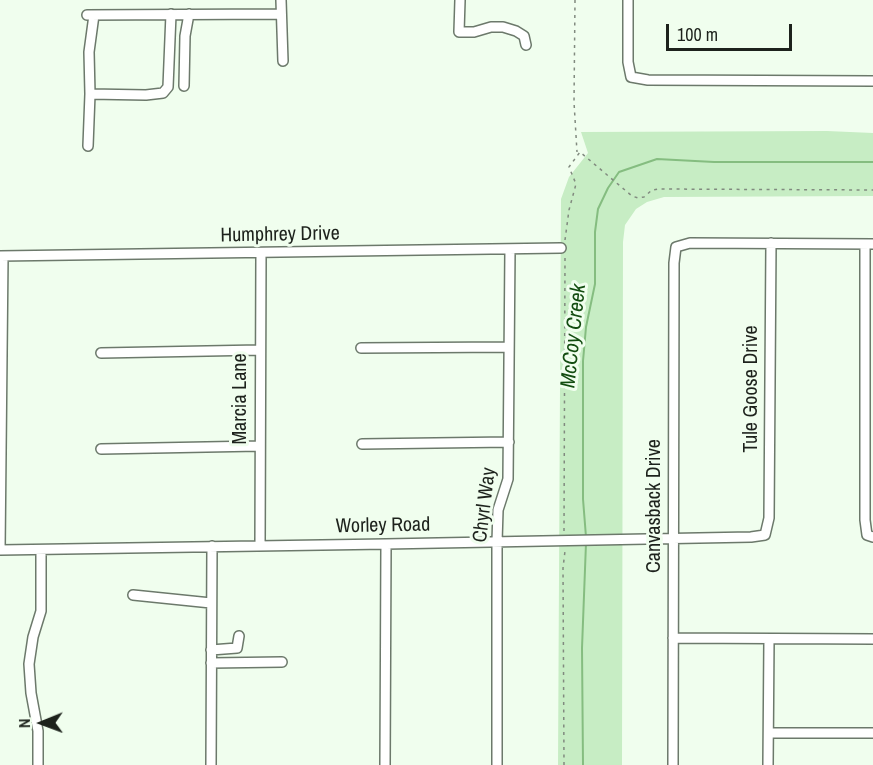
<!DOCTYPE html>
<html>
<head>
<meta charset="utf-8">
<style>
	body { margin:0 }
	#map { position:relative; width:873px; height:765px; overflow:hidden; background:#f0feee; font-family:"Archivo Narrow",sans-serif }
	canvas { display:block }
	.north { position:absolute; left:12px; top:693px; width:60px; height:60px; -webkit-text-stroke:4px #f0feee; paint-order:stroke; rotate:269deg; font-size:16px; font-weight:700; line-height:24px; text-align:center; color:#1d221c }
	.north::after { content:''; display:block; margin:auto; width:21px; height:27px; background:#1d221c; clip-path:polygon(50% 0,100% 100%,50% 72%,0 100%) }
	.scale { position:absolute; left:666px; top:24px; width:126px; height:27px; box-sizing:border-box; border:3px solid #1d221c; border-top:0; padding-left:8px; font-size:18px; line-height:21px; white-space:nowrap; color:#1d221c; -webkit-text-stroke:4px #f0feee; paint-order:stroke }
</style>
</head>
<body>
<div id="map">
<canvas width="873" height="765"></canvas>
<div class="north">N</div>
<div class="scale">100 m</div>
</div>
<script>
const context = document.querySelector('canvas').getContext('2d');
context.lineJoin = 'round';
function paint(path, color) { context.fillStyle = color; context.fill(path, 'evenodd'); }
const toPath = rows => new Path2D(rows.map(r => 'M' + r).join(''));
function stroke(path, color, width, dash) { context.strokeStyle = color; context.lineWidth = width; context.lineCap = dash ? 'butt' : 'round'; context.setLineDash(dash || []); context.stroke(path); }
function label(font, color, halo, rows, align = 'center') {
  context.font = font + ' "Archivo Narrow",sans-serif'; context.lineWidth = 6; context.setLineDash([]); context.textBaseline = 'middle'; context.strokeStyle = halo; context.fillStyle = color; for (const [text, x, y, turn = 0] of rows) {
    context.save(); context.translate(x, y); context.rotate((+turn || 0) * Math.PI / 180); context.textAlign = isNaN(turn) ? turn : align; if (halo) context.strokeText(text, 0, 0); context.fillText(text, 0, 0); context.restore();
  }
}
paint(toPath([
	[827,131,873,133,873,196,664,197,647,202,636,209,625,225,623,242,622,765,558,765,561,199,569,177,588,153,581,132]
]), '#c7edc4');
stroke(toPath([
	[586,537,583,499,583,361,586,327,595,284,595,232,598,209,608,188,619,172,657,159,714,162,873,162],
	[583,765,582,648,586,543]
]), '#85bd80', 2);
const minor = toPath([
	[281,0,283,61],
	[460,0,459,32,474,32,491,27,503,27,516,31,524,36,526,45],
	[628,0,628,62,631,77,648,80,873,81],
	[87,15,281,14],
	[94,15,89,52,90,94,146,95,163,93,168,87,171,14],
	[184,86,185,36,189,14],
	[88,146,90,94],
	[865,244,865,520,867,535,873,537],
	[0,256,561,248],
	[361,348,509,347],
	[101,353,260,350],
	[362,444,509,442],
	[101,449,259,446],
	[260,546,261,253],
	[0,550,386,544,751,537,765,535,769,518,771,243],
	[0,550,3,256],
	[133,595,211,603],
	[673,638,873,639],
	[211,650,237,648,239,636],
	[211,663,282,662],
	[769,733,873,733],
	[38,765,38,731,31,693,29,664,33,637,41,611,41,550],
	[211,765,212,546],
	[385,765,386,544],
	[497,765,497,542,498,510,508,479,510,249],
	[673,765,674,263,676,247,690,243,873,244],
	[768,765,769,639]
]);
stroke(minor, '#6c796b', 12);
stroke(toPath([
	[575,0,574,102,577,152],
	[565,240,569,210,576,184,569,167,580,152,632,196,638,198,644,197,652,190,658,189,873,190],
	[564,531,565,257],
	[564,765,563,568,565,551]
]), '#818a7f', 1.5, [3, 4.5]);
stroke(minor, '#fff', 9);
label('20px', '#1d221c', '#f0feee', [
	["Humphrey Drive",280,235,-1],
	["Tule Goose Drive",752,389,-90],
	["Marcia Lane",241,399,-90],
	["Chyrl Way",485,505,-83],
	["Canvasback Drive",655,506,-90],
	["Worley Road",383,526,-1]
]);
label('italic 21px', '#134d11', '#f0feee', [
	["McCoy Creek",574,336,-84]
]);
</script>
</body>
</html>
